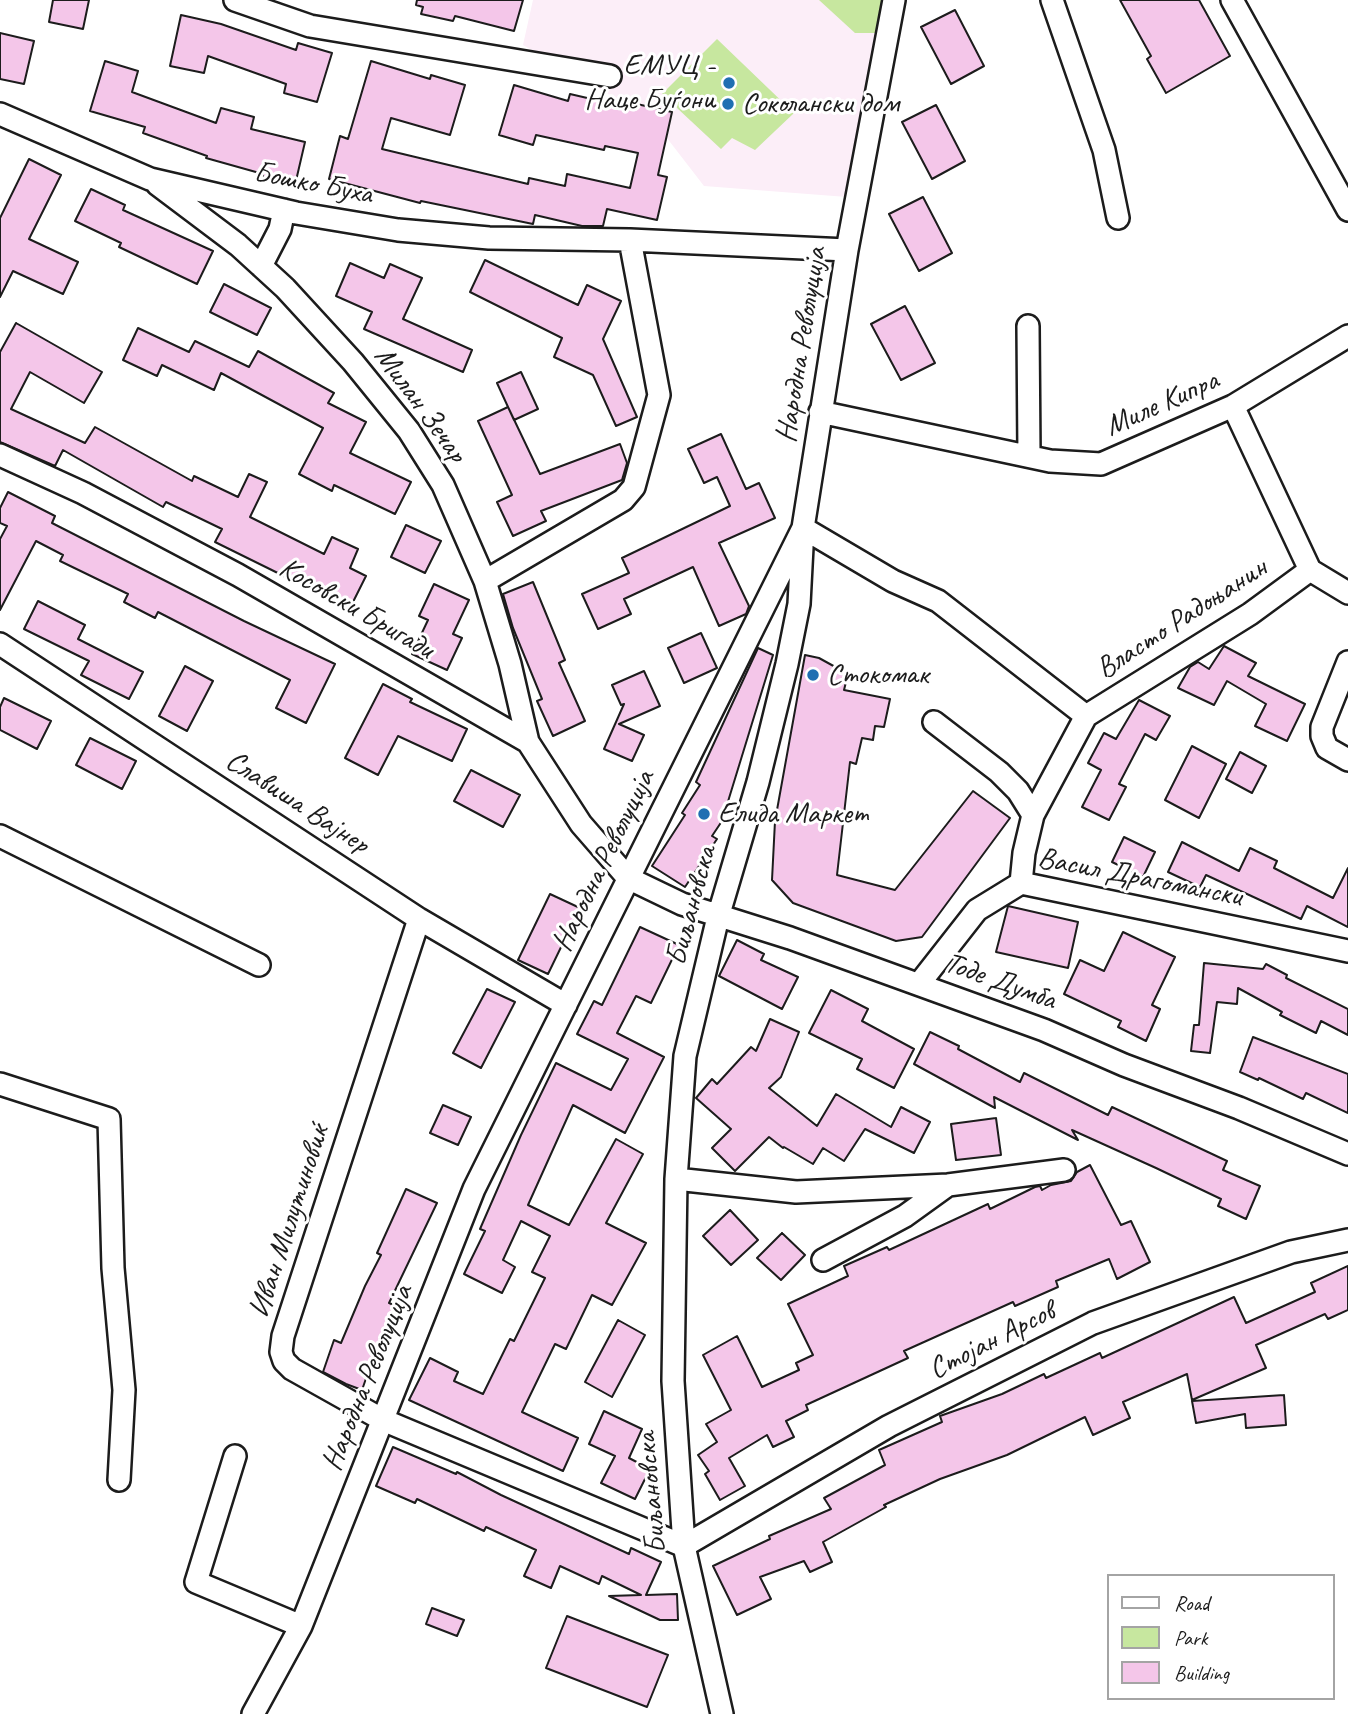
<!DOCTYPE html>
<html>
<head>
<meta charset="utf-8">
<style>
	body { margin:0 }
	#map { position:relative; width:1348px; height:1714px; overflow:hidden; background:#fff; font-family:Caveat,sans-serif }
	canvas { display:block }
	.legend { position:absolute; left:1107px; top:1574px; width:228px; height:126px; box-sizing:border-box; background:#fff; border:2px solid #a4a4a4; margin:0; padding:9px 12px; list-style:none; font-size:21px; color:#1c1c1c }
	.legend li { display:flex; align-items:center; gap:14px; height:35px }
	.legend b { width:35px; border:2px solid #a4a4a4 }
</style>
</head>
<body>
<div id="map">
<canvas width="1348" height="1714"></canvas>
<ul class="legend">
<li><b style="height:9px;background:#fff"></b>Road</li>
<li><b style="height:19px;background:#c7e79f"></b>Park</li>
<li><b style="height:19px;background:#f4c6e9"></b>Building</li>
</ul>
</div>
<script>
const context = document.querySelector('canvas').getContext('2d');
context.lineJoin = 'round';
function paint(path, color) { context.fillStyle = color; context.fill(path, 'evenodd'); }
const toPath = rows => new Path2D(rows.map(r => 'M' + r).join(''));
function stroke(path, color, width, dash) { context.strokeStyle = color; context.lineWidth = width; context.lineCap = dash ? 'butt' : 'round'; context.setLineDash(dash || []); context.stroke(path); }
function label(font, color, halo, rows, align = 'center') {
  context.font = font + ' Caveat,sans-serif'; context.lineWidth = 6; context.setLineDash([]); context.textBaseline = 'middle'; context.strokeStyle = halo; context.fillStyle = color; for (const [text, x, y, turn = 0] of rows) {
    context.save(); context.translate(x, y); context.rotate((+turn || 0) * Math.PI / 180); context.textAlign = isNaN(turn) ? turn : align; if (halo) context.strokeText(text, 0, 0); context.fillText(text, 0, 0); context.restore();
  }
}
paint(toPath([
	[533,0,887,0,847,197,704,186,653,120,523,45]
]), '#fceef8');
paint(toPath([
	[819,0,884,0,878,33,855,33],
	[717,39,794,113,755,150,732,138,721,149,662,94]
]), '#c7e79f');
const building = toPath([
	[53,0,89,0,83,29,49,22,53,0],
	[417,0,523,0,514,31,455,16,453,21,421,14,423,7,416,5,417,0],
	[1120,0,1199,0,1230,56,1166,93,1147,59,1151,56,1120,0],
	[955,10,984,66,951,84,921,27,955,10],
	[181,15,221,24,296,50,298,43,332,53,317,102,284,93,286,84,208,56,204,73,170,66,181,15],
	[0,33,34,41,24,84,0,79,0,33],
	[105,61,138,71,132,92,216,123,221,108,254,117,251,129,305,142,295,185,263,178,263,174,206,158,207,156,143,133,145,127,90,111,105,61],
	[371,61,430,79,431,75,465,85,450,135,391,118,382,149,528,184,529,178,565,186,567,174,630,188,638,153,605,146,604,150,536,135,533,145,499,135,514,85,568,101,570,94,626,107,628,102,672,112,658,175,667,177,657,220,607,209,603,226,582,226,535,215,533,224,421,201,420,203,329,179,340,136,348,139,371,61],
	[936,105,965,161,932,179,902,122,936,105],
	[29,159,61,175,29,239,78,262,63,294,13,271,0,297,0,218,29,159],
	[91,189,125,205,123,210,213,251,197,284,119,247,121,243,75,221,91,189],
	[923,197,952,253,919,271,889,214,923,197],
	[485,260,578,305,587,285,621,301,603,339,637,417,616,426,593,375,554,357,562,338,470,292,485,260],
	[350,263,384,278,390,264,422,278,403,319,472,350,463,372,364,329,372,312,336,296,350,263],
	[224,284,271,308,257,335,210,312,224,284],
	[905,306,935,363,901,380,871,324,905,306],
	[16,323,102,372,84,403,30,372,11,409,85,443,95,427,192,481,194,476,238,497,249,474,267,482,250,517,324,554,332,537,358,549,350,568,366,576,352,604,298,579,296,582,215,542,222,529,166,502,163,507,63,450,55,466,0,442,0,352,16,323],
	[138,328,189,352,195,341,249,367,258,351,334,393,328,403,366,422,350,453,411,482,395,514,334,485,332,491,299,474,323,428,221,373,214,390,162,365,157,376,123,360,138,328],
	[521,372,538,409,514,420,497,383,521,372],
	[508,407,540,474,620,444,627,463,622,480,541,511,546,521,513,536,497,502,512,495,478,421,508,407],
	[721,434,746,489,759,483,775,518,719,543,749,606,746,614,719,626,693,567,624,599,631,614,598,629,582,594,629,573,622,558,730,506,717,477,704,483,688,449,721,434],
	[8,492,55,516,52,523,244,621,335,664,306,723,276,708,290,680,158,612,155,618,124,602,128,594,60,561,63,555,36,541,0,610,0,539,7,526,0,523,0,508,8,492],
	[406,525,441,541,425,573,391,557,406,525],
	[533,582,565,660,559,663,585,721,553,736,537,701,542,699,513,628,503,594,533,582],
	[434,584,469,600,453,634,462,638,447,670,412,654,428,620,419,616,434,584],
	[38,601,85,625,78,639,143,672,129,699,81,675,89,661,24,629,38,601],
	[701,633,717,668,684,683,668,648,701,633],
	[1224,646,1256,663,1248,676,1305,704,1287,741,1255,726,1266,704,1227,681,1214,705,1178,688,1190,667,1198,662,1209,669,1224,646],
	[758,648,773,655,722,821,712,836,717,839,685,887,652,866,685,815,682,813,700,785,696,782,758,648],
	[805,655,819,658,848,674,844,690,890,699,884,727,875,726,873,740,862,738,856,764,850,762,837,875,895,890,973,791,1010,818,922,937,896,941,793,903,772,880,775,821,805,655],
	[185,666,213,681,187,731,159,716,185,666],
	[644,671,660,706,619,724,644,735,632,761,604,749,624,704,621,705,612,685,644,671],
	[383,684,412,699,410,702,467,729,452,761,398,736,378,775,345,758,383,684],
	[4,698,51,721,37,749,0,730,0,707,4,698],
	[1139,700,1170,716,1156,740,1145,734,1119,784,1126,787,1109,820,1082,807,1101,770,1088,763,1104,733,1116,739,1139,700],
	[90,738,136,761,122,789,76,765,90,738],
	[1192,746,1226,764,1199,818,1165,800,1192,746],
	[1240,752,1266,766,1252,793,1226,779,1240,752],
	[471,770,520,795,503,827,454,801,471,770],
	[1124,837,1155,852,1143,877,1112,862,1124,837],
	[1182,842,1239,871,1250,848,1277,861,1274,868,1333,898,1348,868,1348,927,1307,906,1301,919,1206,875,1200,887,1168,872,1182,842],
	[550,894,580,908,548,974,518,960,550,894],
	[1008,906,1078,922,1068,968,996,952,1008,906],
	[640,927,679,945,651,1003,636,996,617,1033,664,1057,625,1133,573,1105,528,1205,569,1225,616,1139,643,1154,606,1223,646,1243,612,1305,592,1295,566,1349,555,1344,522,1412,578,1438,563,1471,409,1400,430,1358,458,1372,454,1381,483,1394,510,1339,514,1341,545,1278,532,1272,550,1236,521,1221,503,1260,515,1267,502,1293,464,1274,485,1231,480,1229,521,1135,556,1063,611,1090,628,1059,577,1034,594,1001,602,1005,640,927],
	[1123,932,1175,957,1152,1005,1160,1009,1146,1041,1118,1027,1121,1021,1064,994,1080,960,1104,971,1123,932],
	[737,940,764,954,761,960,798,977,782,1009,719,976,737,940],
	[1204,963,1263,969,1266,964,1287,975,1286,978,1348,1009,1348,1035,1321,1021,1316,1033,1280,1015,1282,1012,1238,988,1237,1004,1217,1002,1210,1053,1191,1051,1194,1025,1199,1025,1204,963],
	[487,989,515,1002,481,1068,453,1053,487,989],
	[831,990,868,1009,862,1021,914,1049,894,1088,857,1069,862,1059,809,1033,831,990],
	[770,1019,799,1032,781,1077,769,1088,817,1126,836,1094,891,1127,901,1107,930,1122,914,1153,865,1129,844,1161,823,1148,813,1164,784,1147,783,1148,769,1137,735,1171,712,1148,731,1129,696,1098,712,1079,717,1084,751,1047,756,1051,770,1019],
	[930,1032,959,1046,958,1049,1020,1082,1024,1073,1108,1115,1112,1107,1227,1161,1223,1170,1260,1186,1246,1219,1218,1206,1221,1199,1156,1168,1072,1130,1078,1140,994,1097,995,1108,914,1064,930,1032],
	[1253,1037,1348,1074,1348,1113,1306,1093,1303,1099,1259,1078,1258,1080,1240,1072,1253,1037],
	[443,1105,471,1117,458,1145,430,1133,443,1105],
	[996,1118,1001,1155,956,1160,951,1124,996,1118],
	[1090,1165,1121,1225,1131,1221,1150,1262,1117,1279,1109,1259,1056,1281,1058,1287,1015,1306,1013,1302,904,1351,908,1358,806,1405,808,1410,786,1421,794,1437,773,1447,767,1435,729,1458,745,1486,720,1500,705,1474,709,1471,698,1455,717,1442,706,1424,731,1410,703,1355,737,1336,762,1387,799,1370,796,1363,813,1355,788,1304,848,1276,844,1266,887,1247,889,1250,988,1204,990,1209,1035,1187,1040,1186,1042,1190,1051,1185,1071,1181,1077,1172,1090,1165],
	[406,1189,437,1203,389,1303,396,1306,378,1344,362,1390,346,1384,323,1372,334,1340,341,1343,365,1286,381,1255,377,1253,406,1189],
	[730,1210,758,1240,731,1265,703,1236,730,1210],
	[782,1233,805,1255,781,1280,757,1258,782,1233],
	[1348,1266,1348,1310,1328,1319,1325,1314,1256,1345,1266,1368,1192,1400,1187,1374,1123,1402,1130,1418,1093,1435,1085,1417,1007,1455,940,1479,884,1505,886,1507,823,1542,832,1562,810,1572,804,1561,760,1577,771,1599,737,1615,713,1566,770,1539,769,1536,831,1509,824,1498,885,1465,879,1450,942,1422,940,1416,1002,1394,1044,1374,1046,1378,1100,1353,1102,1358,1234,1297,1246,1323,1315,1292,1311,1283,1348,1266],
	[618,1320,645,1335,612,1397,585,1382,618,1320],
	[1284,1395,1286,1425,1246,1428,1245,1414,1196,1423,1192,1401,1284,1395],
	[604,1411,642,1429,629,1458,650,1469,635,1499,601,1483,615,1456,589,1444,604,1411],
	[393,1447,456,1474,457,1472,501,1495,629,1554,631,1548,661,1562,646,1595,677,1594,678,1620,660,1620,609,1596,641,1595,602,1576,599,1584,560,1566,551,1588,524,1576,536,1550,486,1527,484,1531,417,1499,415,1503,376,1486,393,1447],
	[432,1608,464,1620,457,1636,426,1624,432,1608],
	[567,1616,668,1655,647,1707,546,1668,567,1616]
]);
paint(building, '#f4c6e9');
stroke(building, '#1c1c1c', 2);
const street = toPath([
	[235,0,310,26,610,76],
	[1052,0,1104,150,1118,218],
	[1232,0,1348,210],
	[0,114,150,179,296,213,398,230,489,238,630,240,847,250],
	[157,184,238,245,285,288,353,362,409,431,443,485,485,581,510,664,528,742],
	[261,266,280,229,284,210],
	[1028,326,1029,456],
	[1233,406,1310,570,1348,593],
	[820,412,1050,461,1101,464,1233,406,1348,336],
	[0,455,83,493,238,575,528,742,581,824,628,878,682,904,790,938,1044,1030,1124,1065,1239,1108,1348,1154],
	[485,581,623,500,634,487,659,395,630,240],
	[0,644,419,919,566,1005],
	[1348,662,1322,727,1322,736,1327,748,1348,760],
	[934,722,999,772,1018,791,1033,815],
	[0,836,259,965],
	[1021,883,1024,853,1033,815,1086,716,1250,614,1310,570],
	[419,919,283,1336,281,1352,284,1361,292,1369,383,1420,684,1546,889,1426,1093,1323,1291,1252,1348,1240],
	[919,984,977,910,1021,883,1348,951],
	[0,1084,109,1119,113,1268,124,1390,119,1480],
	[676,1179,796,1192,948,1185,1064,1170],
	[823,1260,905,1216,948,1185],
	[235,1456,196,1582,301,1626],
	[253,1714,301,1626,474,1189,803,528,847,250,894,0],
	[722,1714,684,1546,673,1381,676,1179,685,1056,718,917,758,782,787,664,799,604,803,528,893,581,938,601,1086,716]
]);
stroke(street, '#1c1c1c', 26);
stroke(street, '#fff', 21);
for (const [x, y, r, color] of [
	[729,83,7,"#1f6fb2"],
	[728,104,7,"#1f6fb2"],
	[813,675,7,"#1f6fb2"],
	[704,814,7,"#1f6fb2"]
]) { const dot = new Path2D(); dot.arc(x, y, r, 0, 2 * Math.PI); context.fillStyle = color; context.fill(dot); stroke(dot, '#fff', 2.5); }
label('30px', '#1c1c1c', '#fff', [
	["ЕМУЦ -",715,66,"right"],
	["Наце Буѓони",715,100,"right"],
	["Соколански дом",742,104],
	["Стокомак",827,675],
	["Елида Маркет",718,814]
], 'left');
label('30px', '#1c1c1c', '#fff', [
	["Бошко Буха",313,184,11],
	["Народна Револуција",802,345,-81],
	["Миле Кипра",1162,404,-24],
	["Милан Зечар",420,405,54],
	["Косовски Бригади",356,609,30],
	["Власто Радоњанин",1182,619,-33],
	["Славиша Вајнер",297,803,33],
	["Народна Револуција",604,861,-64],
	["Васил Драгомански",1140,878,11],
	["Биљановска",692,906,-75],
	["Тоде Думба",1000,982,20],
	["Иван Милутиновиќ",290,1221,-72],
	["Стојан Арсов",992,1341,-27],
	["Народна Револуција",368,1378,-68],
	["Биљановска",652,1493,-95]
]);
</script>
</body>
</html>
